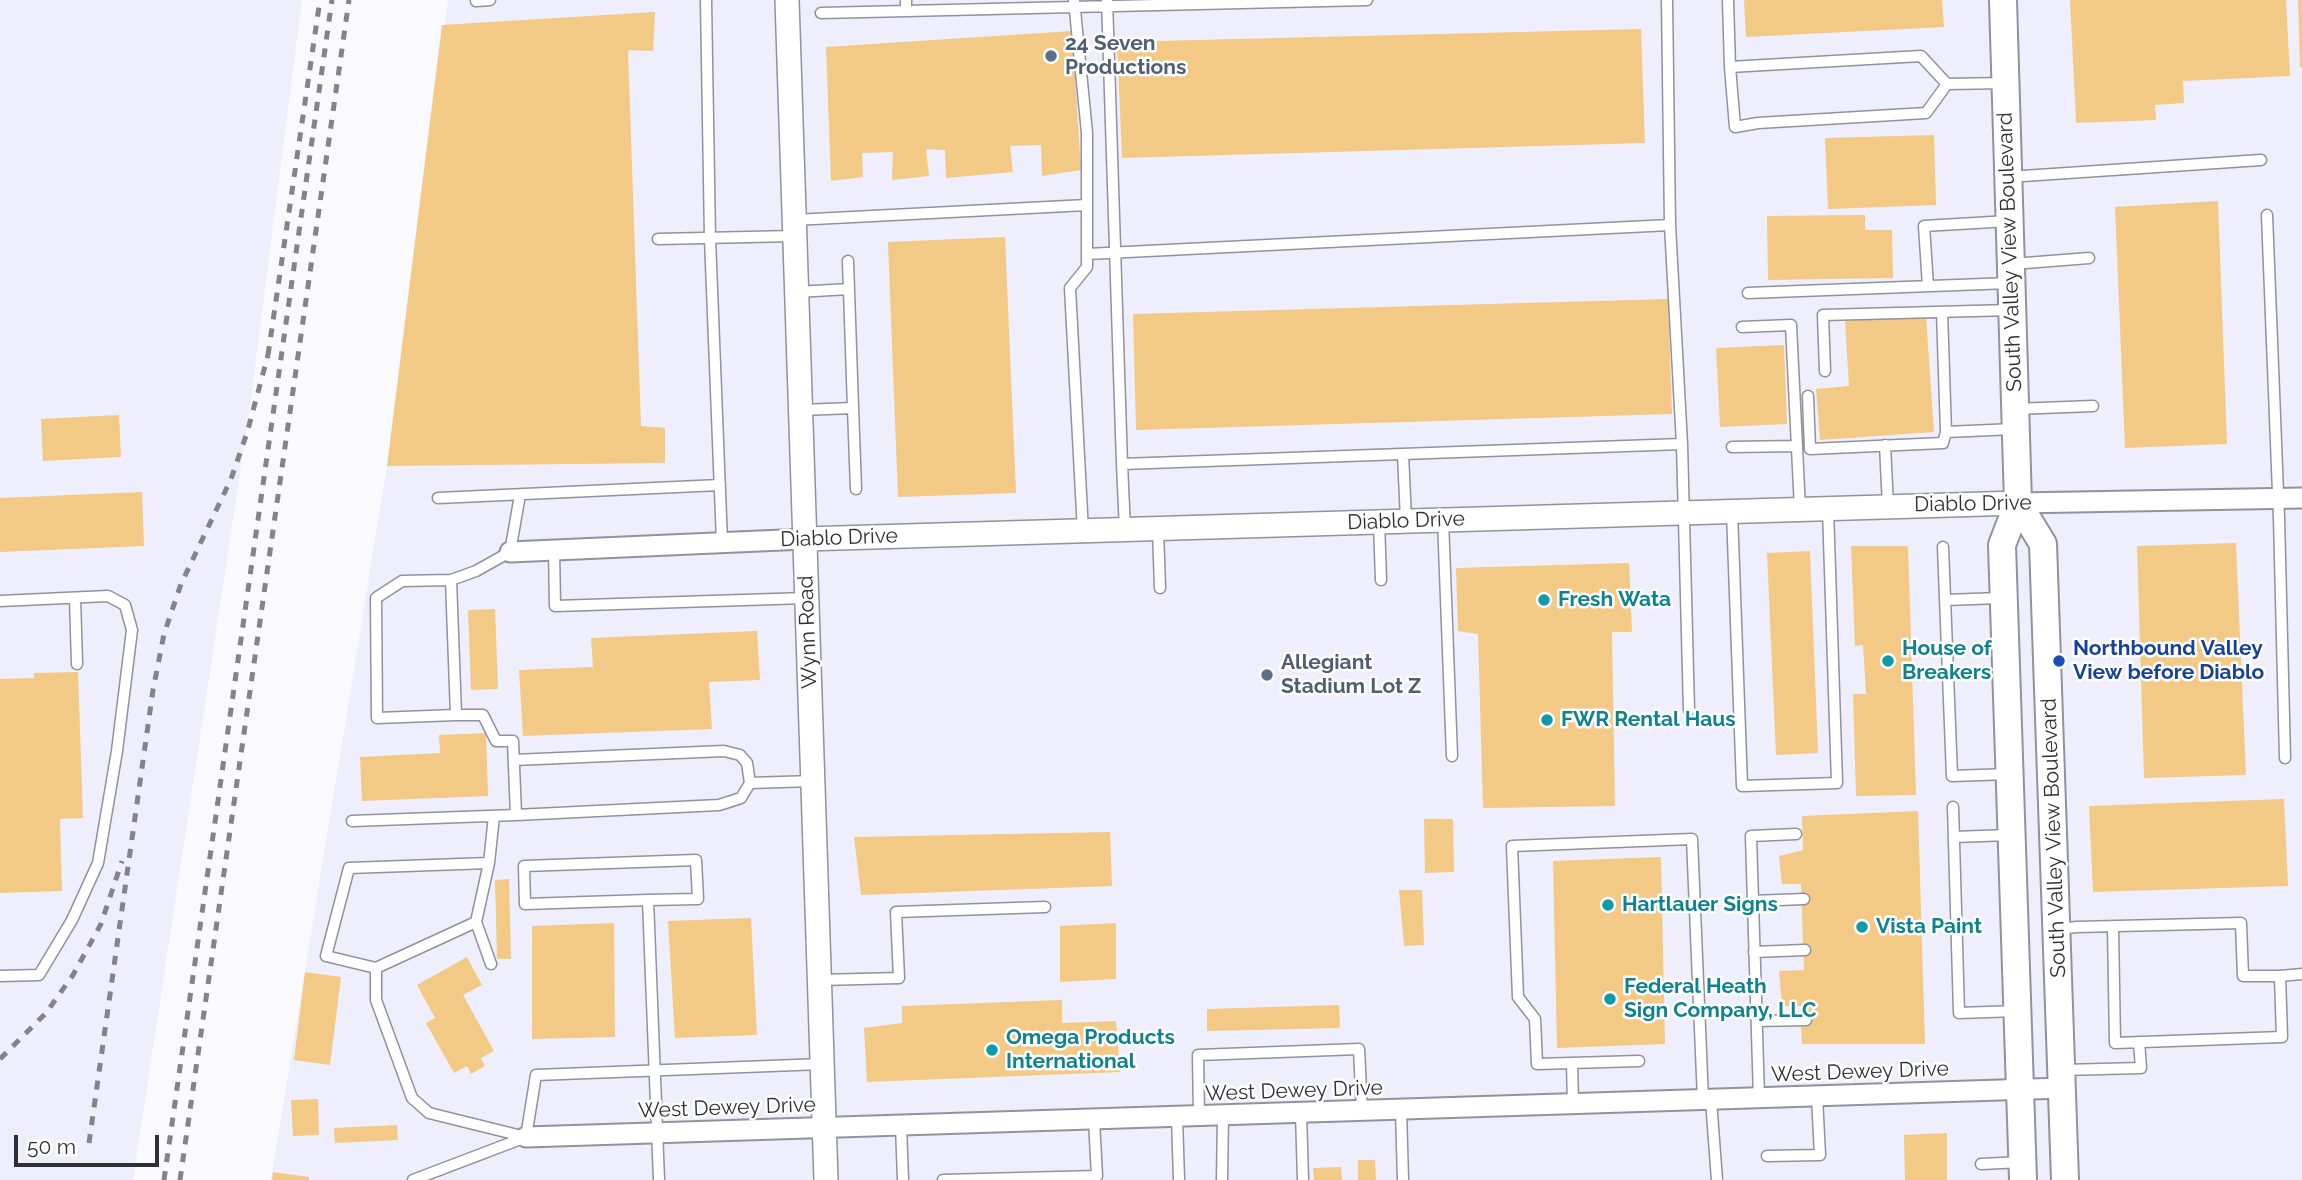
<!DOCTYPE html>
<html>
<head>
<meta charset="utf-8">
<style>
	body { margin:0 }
	#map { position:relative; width:2302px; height:1180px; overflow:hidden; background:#f9f9fe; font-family:Raleway,sans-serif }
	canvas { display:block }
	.scale { position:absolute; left:14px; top:1135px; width:145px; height:32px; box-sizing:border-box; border:4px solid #303034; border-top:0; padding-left:9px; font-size:21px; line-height:24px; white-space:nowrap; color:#303034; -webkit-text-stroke:5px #fff; paint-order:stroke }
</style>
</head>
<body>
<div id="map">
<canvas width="2302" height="1180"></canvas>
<div class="scale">50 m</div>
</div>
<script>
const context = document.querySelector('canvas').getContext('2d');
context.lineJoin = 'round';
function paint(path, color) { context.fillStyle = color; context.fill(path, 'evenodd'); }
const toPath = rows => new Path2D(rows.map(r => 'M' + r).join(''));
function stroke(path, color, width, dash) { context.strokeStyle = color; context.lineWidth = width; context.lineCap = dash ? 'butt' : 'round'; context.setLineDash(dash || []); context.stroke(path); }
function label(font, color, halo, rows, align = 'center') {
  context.font = font + ' Raleway,sans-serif'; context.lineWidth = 5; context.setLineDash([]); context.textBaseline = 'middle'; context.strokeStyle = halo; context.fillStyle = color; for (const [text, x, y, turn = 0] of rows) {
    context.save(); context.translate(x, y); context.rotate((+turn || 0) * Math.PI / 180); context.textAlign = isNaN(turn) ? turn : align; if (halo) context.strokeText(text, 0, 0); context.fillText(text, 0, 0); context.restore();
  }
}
paint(toPath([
	[0,0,302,0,249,414,133,1180,0,1180],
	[448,0,2302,0,2302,1180,271,1180,387,466]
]), '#efeefd');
paint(toPath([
	[1744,0,1942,0,1944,27,1746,37],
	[2070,0,2286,0,2290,76,2183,81,2184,103,2155,105,2156,120,2076,123],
	[2298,0,2302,0,2302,67,2300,67],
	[655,12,653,51,628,50,641,426,665,428,665,463,387,466,442,25],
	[1641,29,1645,143,1122,158,1117,42],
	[1072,31,1081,170,1042,176,1041,145,1010,146,1013,172,946,178,945,150,926,149,929,176,892,180,893,152,862,153,863,177,831,181,826,47],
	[1934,135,1936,205,1828,209,1825,138],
	[2218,201,2227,444,2125,448,2115,207],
	[1865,215,1865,230,1892,230,1893,278,1768,280,1767,216],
	[1005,237,1016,493,898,497,888,242],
	[1668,299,1672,414,1136,430,1133,314],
	[1926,316,1934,432,1820,440,1816,389,1849,386,1845,321],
	[1784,345,1787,424,1720,427,1716,348],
	[119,415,121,457,43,461,41,419],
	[142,492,144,546,0,552,0,498],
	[2236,543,2246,775,2144,778,2137,546],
	[1851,546,1908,546,1916,795,1856,796,1853,694,1866,694,1863,645,1855,646],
	[1810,551,1818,753,1776,755,1767,553],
	[1629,563,1632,632,1612,632,1615,806,1483,808,1478,634,1458,631,1456,568],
	[495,609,498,689,471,690,468,610],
	[757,631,760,680,709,682,712,729,523,736,519,670,593,667,591,638],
	[78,672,83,818,60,819,62,891,0,893,0,679,34,678,34,673],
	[486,733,488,796,362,801,360,757,440,753,439,735],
	[2284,799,2288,886,2093,892,2089,806],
	[1918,811,1925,1044,1802,1044,1800,1006,1782,1006,1779,971,1804,970,1801,884,1782,884,1779,856,1803,850,1802,816],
	[1424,819,1453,819,1454,872,1425,873],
	[1110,832,1112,886,861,895,854,837],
	[1661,857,1665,1044,1557,1048,1553,861],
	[509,879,511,959,497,959,495,880],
	[1399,890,1422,890,1424,945,1404,946],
	[751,918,757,1035,675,1038,668,921],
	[614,923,615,1037,532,1039,532,926],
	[1116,923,1116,979,1060,982,1060,926],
	[467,957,482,985,463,995,494,1051,481,1058,485,1066,471,1074,467,1066,454,1073,426,1023,435,1018,417,985],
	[305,972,341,977,330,1065,294,1060],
	[1062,1000,1062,1023,1116,1021,1120,1072,867,1082,864,1028,902,1023,902,1006],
	[1339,1005,1340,1028,1207,1031,1207,1009],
	[318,1099,319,1135,293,1136,291,1100],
	[397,1125,398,1140,335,1143,334,1128],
	[1947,1133,1947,1180,1905,1180,1904,1135],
	[1358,1160,1375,1160,1376,1180,1358,1180],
	[1341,1167,1342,1180,1314,1180,1313,1168],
	[273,1172,309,1177,309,1180,272,1180]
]), '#f3c986');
const service = toPath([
	[706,0,710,239,722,542],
	[1074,0,1087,133,1087,267,1070,288,1083,531],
	[1107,0,1122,464],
	[1728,0,1730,67,1921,56,1947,84,2005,83],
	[476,1,490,0],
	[906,11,1367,0],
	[821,13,906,11,906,0],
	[1730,67,1735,127,1758,123,1926,113,1947,84],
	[2008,177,2261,160],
	[2267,215,2279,518,2285,758],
	[794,220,1087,205],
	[658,239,794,236],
	[1087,254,1670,225,1667,0],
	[2013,264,2089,258],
	[1928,286,1924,226,2009,221],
	[797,292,849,289],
	[1748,293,2010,283],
	[1942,312,1946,432,2014,429],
	[1742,327,1791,325,1800,509],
	[1825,371,1823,315,2011,310],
	[1808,396,1810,449,1943,443,1946,432],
	[853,408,856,489],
	[2015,409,2093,406],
	[801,410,853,408,848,261],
	[1682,444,1689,710],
	[1885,445,1888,506],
	[1732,447,1797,446],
	[1403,454,1406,520],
	[438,498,720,485],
	[1732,512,1742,786,1837,783,1828,509],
	[1443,520,1452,756],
	[1379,522,1381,580],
	[1125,530,1122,464,1682,444,1670,225],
	[1158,530,1160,588],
	[1943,547,1952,776,2009,774],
	[554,550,555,606,806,598],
	[451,580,456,715,377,718,376,598,402,581,451,580,476,571,510,552,520,495],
	[75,598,77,664],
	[1945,600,2001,598],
	[0,601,108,596,125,605,132,630,117,751,98,863,72,920,39,975,0,976],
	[514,760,724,751,740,755,747,763,750,783,741,798,719,805,516,815],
	[750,783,813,781],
	[1953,807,1959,1013,2017,1011],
	[352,821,516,815,513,741,496,741,483,715,456,715],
	[1954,837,2009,835],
	[489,863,349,868,326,956,376,968,476,922,489,863,494,816],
	[648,900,698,899,696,860,524,866,525,904,648,900,659,1180],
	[1753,901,1804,899],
	[476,922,491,964],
	[2057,929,2077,927,2241,923,2243,976,2280,976,2282,1037,2115,1043,2113,927],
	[1754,952,1805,950],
	[376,968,376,1000,412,1098,429,1113,526,1137],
	[2280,976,2302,974],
	[820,980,899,978,896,912,1045,907],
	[1757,1021,1806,1020],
	[1639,1061,1537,1064,1535,1019,1518,997,1512,846,1692,839,1703,1100],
	[1572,1063,1573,1104],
	[2063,1070,2141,1068,2139,1042],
	[1759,1098,1751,836,1796,834],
	[1711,1100,1717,1180],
	[1401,1110,1403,1180],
	[1301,1113,1303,1180],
	[1199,1116,1198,1055,1359,1049,1362,1111],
	[1177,1117,1179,1180],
	[901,1126,903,1180],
	[526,1137,536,1075,822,1064],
	[1767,1156,1820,1155,1817,1097],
	[1981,1164,2022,1162],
	[413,1180,526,1137],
	[943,1180,1097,1176,1094,1120],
	[1222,1180,1223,1116]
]);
const minor = toPath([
	[2018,503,2302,498],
	[510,552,805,539],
	[526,1137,2063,1088]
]);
const tertiary = toPath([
	[787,0,826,1180],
	[805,539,2018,503]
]);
const secondary = toPath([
	[2003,0,2018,503,2002,545,2023,1180],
	[2018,503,2043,544,2065,1180]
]);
stroke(service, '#92919c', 13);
stroke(minor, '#92919c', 23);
stroke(tertiary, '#92919c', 26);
stroke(secondary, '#92919c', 30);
stroke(service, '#fff', 10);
stroke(minor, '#fff', 19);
stroke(tertiary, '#fff', 23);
stroke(secondary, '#fff', 26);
stroke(toPath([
	[268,355,320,0],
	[0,1059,46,1013,73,975,101,924,122,861],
	[89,1143,153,690,164,634,181,584,231,479,247,433,268,355],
	[164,1180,332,0],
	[180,1180,349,0]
]), '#848488', 5, [9, 9]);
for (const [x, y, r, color] of [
	[1051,56,7,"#5c6f8a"],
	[1544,600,7,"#0f9aa8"],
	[1888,661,7,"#0f9aa8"],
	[2059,661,7,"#1a4fb4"],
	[1267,675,7,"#5c6f8a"],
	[1547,720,7,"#0f9aa8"],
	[1608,905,7,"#0f9aa8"],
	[1862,927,7,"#0f9aa8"],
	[1610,999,7,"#0f9aa8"],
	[992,1050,7,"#0f9aa8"]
]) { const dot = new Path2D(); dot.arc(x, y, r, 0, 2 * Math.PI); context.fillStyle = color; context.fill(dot); stroke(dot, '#fff', 2.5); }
label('bold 21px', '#4e5e75', '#fff', [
	["24 Seven",1065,44],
	["Productions",1065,68],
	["Allegiant",1281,663],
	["Stadium Lot Z",1281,687]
], 'left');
label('21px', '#303034', '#fff', [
	["South Valley View Boulevard",2010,252,-92],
	["Diablo Drive",1973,504,-1],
	["Diablo Drive",1406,521,-2],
	["Diablo Drive",839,538,-2],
	["Wynn Road",808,632,-92],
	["South Valley View Boulevard",2054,838,-92],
	["West Dewey Drive",1860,1072,-2],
	["West Dewey Drive",1294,1091,-2],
	["West Dewey Drive",727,1108,-2]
]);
label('bold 21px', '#0d838f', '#fff', [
	["Fresh Wata",1558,600],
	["House of",1902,649],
	["Breakers",1902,673],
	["FWR Rental Haus",1561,720],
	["Hartlauer Signs",1622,905],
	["Vista Paint",1876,927],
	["Federal Heath",1624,987],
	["Sign Company, LLC",1624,1011],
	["Omega Products",1006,1038],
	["International",1006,1062]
], 'left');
label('bold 21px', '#164399', '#fff', [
	["Northbound Valley",2073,649],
	["View before Diablo",2073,673]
], 'left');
</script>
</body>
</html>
